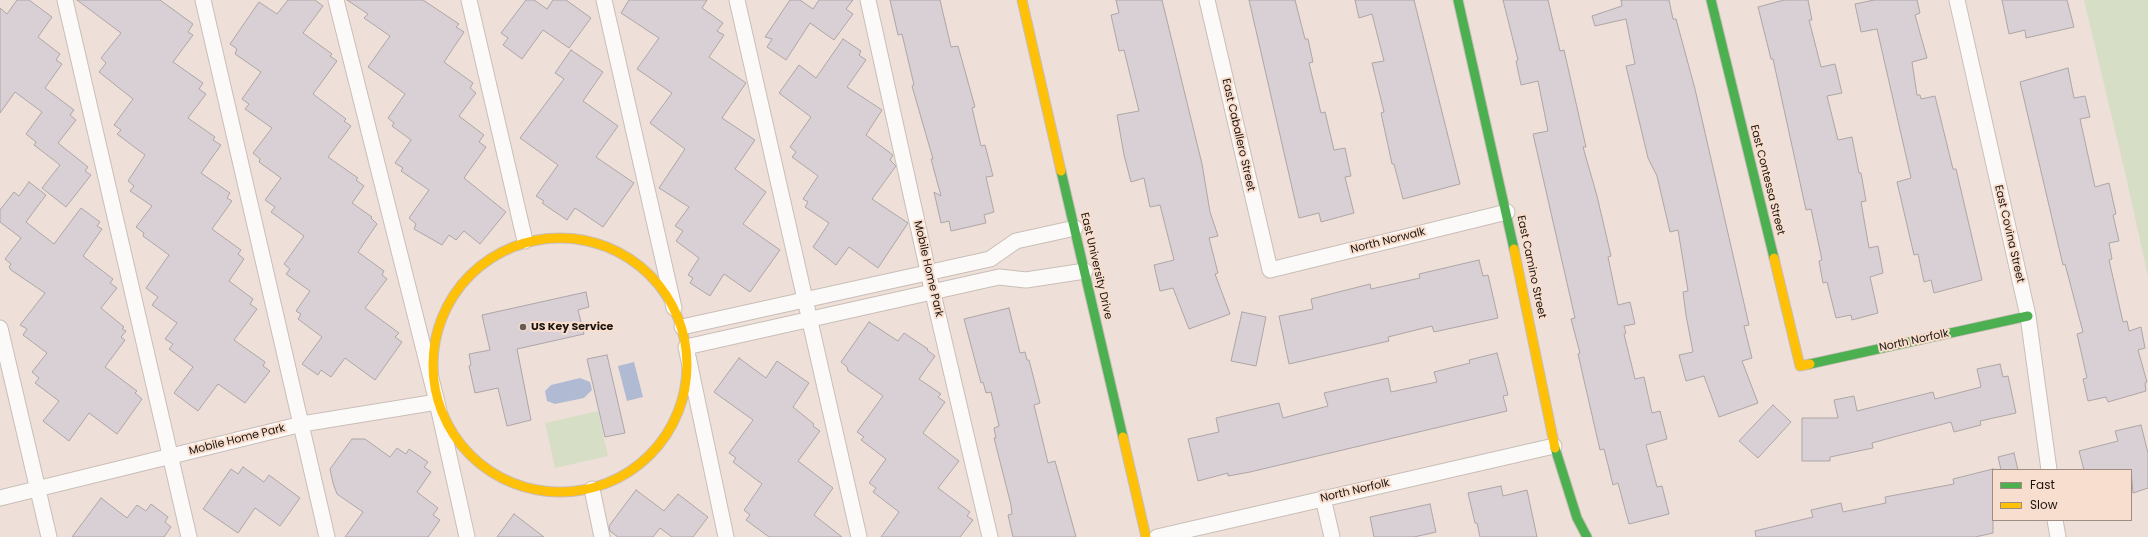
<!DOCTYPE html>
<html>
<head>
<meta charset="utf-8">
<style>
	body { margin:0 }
	#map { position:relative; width:2148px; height:537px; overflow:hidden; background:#eee0d8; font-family:Poppins,sans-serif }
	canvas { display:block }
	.legend { position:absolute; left:1992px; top:469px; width:140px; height:52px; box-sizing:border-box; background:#f8dece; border:1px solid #a08d81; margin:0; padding:5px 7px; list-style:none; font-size:12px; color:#1c140e }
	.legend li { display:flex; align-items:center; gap:8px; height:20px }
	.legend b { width:20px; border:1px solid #a08d81 }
</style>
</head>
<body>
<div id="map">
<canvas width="2148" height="537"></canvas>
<ul class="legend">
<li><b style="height:5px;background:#4caf50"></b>Fast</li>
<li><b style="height:5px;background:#ffc107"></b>Slow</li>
</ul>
</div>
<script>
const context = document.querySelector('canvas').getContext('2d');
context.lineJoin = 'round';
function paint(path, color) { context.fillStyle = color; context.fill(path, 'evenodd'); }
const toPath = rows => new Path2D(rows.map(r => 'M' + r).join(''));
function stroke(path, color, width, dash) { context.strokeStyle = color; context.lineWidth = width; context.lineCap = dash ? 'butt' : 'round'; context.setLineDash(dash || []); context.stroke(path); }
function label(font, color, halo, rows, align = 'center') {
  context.font = font + ' Poppins,sans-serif'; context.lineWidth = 4; context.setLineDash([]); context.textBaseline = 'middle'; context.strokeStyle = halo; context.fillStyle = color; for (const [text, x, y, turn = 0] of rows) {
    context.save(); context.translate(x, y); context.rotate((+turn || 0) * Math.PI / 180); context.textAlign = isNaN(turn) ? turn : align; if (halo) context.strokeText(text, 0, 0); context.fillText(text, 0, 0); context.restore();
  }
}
paint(toPath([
	[2084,0,2148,0,2148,277,2126,177],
	[598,411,608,456,555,468,545,423]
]), '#d7dec6');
paint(toPath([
	[634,362,643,397,627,401,618,366],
	[580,378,590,382,592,390,584,398,555,404,547,401,545,391,551,385]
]), '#b0bad3');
const building = toPath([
	[17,0,29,0,52,17,38,37,60,54,56,60,62,64,45,88,74,110,70,115,76,120,58,143,88,167,85,171,91,175,66,207,42,188,60,165,34,145,36,142,26,134,42,112,15,92,0,113,0,8,7,14,17,0],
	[77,0,160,0,193,24,188,32,193,35,173,62,203,83,199,89,206,94,188,118,215,137,213,140,221,145,201,173,230,193,227,198,232,201,212,229,241,250,238,254,244,259,229,281,253,299,250,304,257,309,234,340,265,362,263,366,270,371,245,403,218,384,198,411,174,393,193,367,169,349,173,344,165,339,177,323,152,305,158,297,146,288,169,255,143,236,144,233,136,227,152,206,130,191,134,186,128,181,145,155,117,134,121,130,114,125,133,99,99,72,106,63,101,58,121,33,77,0],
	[288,0,315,0,323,6,303,33,332,54,330,56,337,61,313,94,346,119,344,121,351,126,328,157,358,178,356,180,364,186,352,203,372,217,371,218,377,224,358,252,384,271,382,275,387,279,365,308,399,333,395,337,402,342,375,380,345,358,331,377,321,370,318,375,302,364,322,337,298,319,301,314,296,311,310,291,286,274,290,269,284,264,304,236,271,212,275,207,265,200,281,178,259,162,260,159,253,153,272,128,245,109,249,104,242,99,261,72,235,54,237,49,230,44,259,2,277,14,288,0],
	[347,0,423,0,459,24,456,27,464,32,444,62,473,83,470,88,476,93,459,116,484,135,479,142,486,147,464,178,506,212,480,244,464,231,456,240,449,235,442,245,414,229,416,224,409,218,429,190,401,171,403,168,395,163,411,140,392,126,394,123,388,118,405,94,368,67,390,36,364,18,368,14,347,0],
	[526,0,534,0,547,9,553,0,566,0,591,18,569,48,543,30,522,59,503,45,508,38,501,33,526,0],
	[629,0,707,0,702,8,723,23,717,31,724,35,709,57,746,83,722,118,755,140,735,169,766,192,743,224,780,250,750,292,724,274,710,296,690,283,693,278,688,275,699,258,676,241,683,231,675,226,689,207,659,188,685,149,650,123,672,93,637,69,659,38,621,13,629,0],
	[790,0,800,0,813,9,819,0,853,0,846,9,853,14,834,40,810,23,786,60,767,47,772,39,765,37,790,0],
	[890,0,940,0,951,47,958,46,975,107,972,108,981,146,985,145,993,176,986,177,994,212,984,215,986,223,951,231,949,221,941,223,934,192,941,196,931,159,933,159,912,86,914,85,902,34,898,35,890,0],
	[1116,0,1162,0,1202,164,1210,212,1218,236,1209,238,1218,273,1215,274,1230,314,1189,329,1173,288,1160,291,1154,265,1174,260,1160,205,1150,207,1144,178,1131,182,1124,155,1117,115,1139,111,1124,50,1119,51,1111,15,1119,13,1116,0],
	[1249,0,1295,0,1305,39,1308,39,1313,62,1309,63,1321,113,1325,112,1334,150,1345,148,1351,176,1345,177,1354,213,1321,222,1319,213,1299,218,1249,0],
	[1355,0,1414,0,1460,184,1403,199,1394,164,1392,164,1381,113,1384,112,1372,63,1384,61,1372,14,1359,18,1355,0],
	[1503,0,1548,0,1560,51,1564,50,1586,147,1583,147,1597,196,1611,256,1608,257,1618,305,1630,302,1635,324,1624,326,1626,333,1624,334,1635,379,1644,377,1652,413,1660,411,1667,439,1646,445,1657,487,1662,486,1669,514,1629,524,1618,483,1613,485,1604,449,1600,450,1578,354,1580,353,1571,319,1575,318,1533,134,1548,131,1538,81,1521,85,1516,61,1518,60,1503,0],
	[1621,0,1669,0,1673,19,1676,19,1695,89,1749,325,1744,326,1752,358,1742,361,1758,403,1719,417,1704,376,1686,381,1679,355,1693,352,1686,315,1683,292,1688,291,1678,230,1670,232,1657,176,1648,158,1626,66,1635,64,1626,19,1595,26,1592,16,1622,6,1621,0],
	[1784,0,1808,0,1812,20,1809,20,1821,67,1835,64,1842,93,1827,96,1838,140,1852,137,1859,173,1861,173,1866,201,1861,202,1869,248,1878,246,1883,273,1870,277,1878,313,1852,320,1851,315,1836,318,1827,282,1823,283,1819,261,1822,260,1811,209,1806,210,1773,59,1771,59,1758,7,1784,0],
	[1874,0,1917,0,1920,13,1915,15,1927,58,1912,62,1917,95,1920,95,1921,99,1935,96,1953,169,1956,169,1982,280,1934,293,1931,280,1924,282,1918,254,1914,255,1897,182,1911,178,1877,29,1861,32,1855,4,1874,0],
	[2002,0,2067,0,2074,27,2026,38,2025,30,2009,34,2002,0],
	[843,39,861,51,859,55,866,60,847,87,882,110,866,135,893,155,890,160,896,166,872,199,908,223,878,268,849,247,836,265,813,247,829,223,805,207,808,202,803,199,818,176,792,157,796,152,790,147,811,117,779,93,799,65,816,78,843,39],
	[571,50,603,72,583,101,618,126,596,157,634,183,603,227,575,208,567,220,542,203,544,201,536,196,558,165,520,138,564,79,555,73,571,50],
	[2068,68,2074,98,2085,96,2090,117,2080,119,2095,187,2109,183,2116,214,2113,215,2119,241,2109,243,2112,259,2109,260,2123,322,2127,321,2129,331,2141,327,2145,348,2138,350,2147,382,2145,383,2146,391,2108,402,2106,397,2088,401,2083,379,2087,378,2077,334,2083,332,2065,264,2063,265,2020,82,2068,68],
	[29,182,46,195,26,222,54,244,81,208,100,222,97,226,102,229,83,256,113,279,110,283,117,288,101,308,124,327,122,329,126,331,121,337,125,340,105,367,137,391,135,393,142,399,117,434,89,413,69,441,43,421,59,401,35,383,39,378,32,372,47,353,23,335,27,329,20,325,45,293,11,270,9,267,11,264,5,259,21,238,0,222,0,210,14,192,19,196,29,182],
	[1479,260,1483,276,1488,275,1498,318,1434,332,1432,326,1388,337,1389,341,1289,364,1279,316,1313,309,1311,299,1370,284,1371,289,1420,278,1419,274,1479,260],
	[586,292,589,307,578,310,584,334,517,349,531,420,507,426,498,388,475,393,469,366,471,365,469,354,490,350,482,315,586,292],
	[1009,308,1020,353,1025,352,1027,360,1029,360,1040,403,1034,405,1048,463,1055,461,1076,537,1013,537,1008,515,1012,514,1011,505,994,438,996,438,994,428,999,426,991,392,986,393,983,382,981,383,964,319,1009,308],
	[1242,312,1266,317,1256,366,1231,361,1242,312],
	[869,322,898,341,904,333,928,349,927,350,935,356,919,379,941,394,938,397,945,402,923,433,959,461,938,488,970,512,967,516,973,520,960,537,881,537,899,512,873,492,876,488,869,483,886,459,861,440,864,437,857,432,883,396,848,371,847,367,841,362,869,322],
	[1497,353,1508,395,1503,396,1507,411,1250,472,1228,476,1228,473,1198,481,1188,439,1219,432,1216,418,1279,403,1283,418,1328,406,1324,393,1388,378,1391,392,1437,382,1434,372,1470,363,1469,360,1497,353],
	[607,355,625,433,605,437,587,359,607,355],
	[739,358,766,378,777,361,809,383,793,407,814,424,813,426,820,431,798,461,833,488,814,515,842,537,769,537,746,520,750,515,744,510,762,484,733,462,736,458,729,453,753,420,714,392,739,358],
	[2000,364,2003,377,2008,376,2016,413,1980,421,1981,425,1954,432,1951,422,1901,435,1872,443,1873,448,1830,457,1830,461,1802,461,1802,418,1838,418,1834,400,1854,396,1857,411,1933,392,1935,399,1981,387,1977,369,2000,364],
	[1773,405,1791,422,1758,458,1739,441,1773,405],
	[2141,425,2148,453,2148,488,2133,493,2131,470,2084,470,2079,451,2118,441,2115,431,2141,425],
	[352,439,365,439,390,457,397,448,406,454,409,449,428,462,424,467,431,472,417,492,438,508,433,515,440,520,428,537,345,537,363,512,337,494,333,483,330,469,352,439],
	[2014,453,2018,470,2001,470,1998,457,2014,453],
	[243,467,264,482,269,475,300,498,280,526,255,508,238,533,203,509,231,469,238,474,243,467],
	[1993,469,1993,533,1975,537,1756,537,1755,531,1813,517,1811,510,1841,503,1843,512,1886,503,1885,497,1954,484,1953,479,1993,469],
	[1501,486,1503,496,1527,490,1537,537,1480,537,1477,523,1475,523,1468,493,1501,486],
	[636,490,664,511,678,494,708,517,693,537,672,537,660,528,653,537,618,537,610,531,609,526,636,490],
	[101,498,127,518,137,505,146,511,151,504,168,517,165,522,171,527,164,537,72,537,101,498],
	[1430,504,1436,532,1414,537,1374,537,1370,517,1430,504],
	[514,514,544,537,497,537,514,514]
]);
paint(building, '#d8d0d5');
stroke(building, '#ada5a6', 1);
const street = toPath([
	[65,0,189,537],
	[203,0,327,537],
	[336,0,437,402,467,537],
	[469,0,525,241],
	[604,0,674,308],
	[737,0,859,537],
	[868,0,931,285,990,537],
	[1207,0,1270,270,1507,212],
	[1957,0,2028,316,2049,470],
	[682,327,990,259,1016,241,1075,228],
	[0,328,49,537],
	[592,489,602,537],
	[0,498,302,424,437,402],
	[1323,498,1332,537],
	[2055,520,2058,537],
	[726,537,686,347,999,277,1026,280,1085,271],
	[1157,537,1554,446]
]);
const fast = toPath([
	[1458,0,1514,249],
	[1711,0,1774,258],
	[1061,171,1123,437],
	[1810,364,2028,316],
	[1555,448,1577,518,1587,537]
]);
const slow = toPath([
	[1022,0,1061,171],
	'433 365a127 127 0 1 1 254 0a127 127 0 1 1-254 0Z',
	[1514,249,1555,448],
	[1774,258,1800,366,1810,364],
	[1123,437,1146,537]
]);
stroke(street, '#c9beb8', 17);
stroke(fast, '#c9beb8', 11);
stroke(slow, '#c9beb8', 11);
stroke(street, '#fcfaf9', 15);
stroke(fast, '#4caf50', 9);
stroke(slow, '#ffc107', 9);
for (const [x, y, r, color] of [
	[523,327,4,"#665b55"]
]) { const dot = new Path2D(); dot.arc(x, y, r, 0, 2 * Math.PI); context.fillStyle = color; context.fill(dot); stroke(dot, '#f8dece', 1.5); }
label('11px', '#1c140e', '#f8dece', [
	["East Caballero Street",1238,135,77],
	["East Contessa Street",1767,180,76],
	["East Covina Street",2009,234,77],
	["North Norwalk",1388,241,-14],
	["East University Drive",1096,266,77],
	["East Camino Street",1531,267,78],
	["Mobile Home Park",928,269,77],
	["North Norfolk",1914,341,-12],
	["Mobile Home Park",237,440,-14],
	["North Norfolk",1355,491,-13]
]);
label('bold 11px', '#1c140e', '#f8dece', [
	["US Key Service",531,327]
], 'left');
</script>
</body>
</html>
